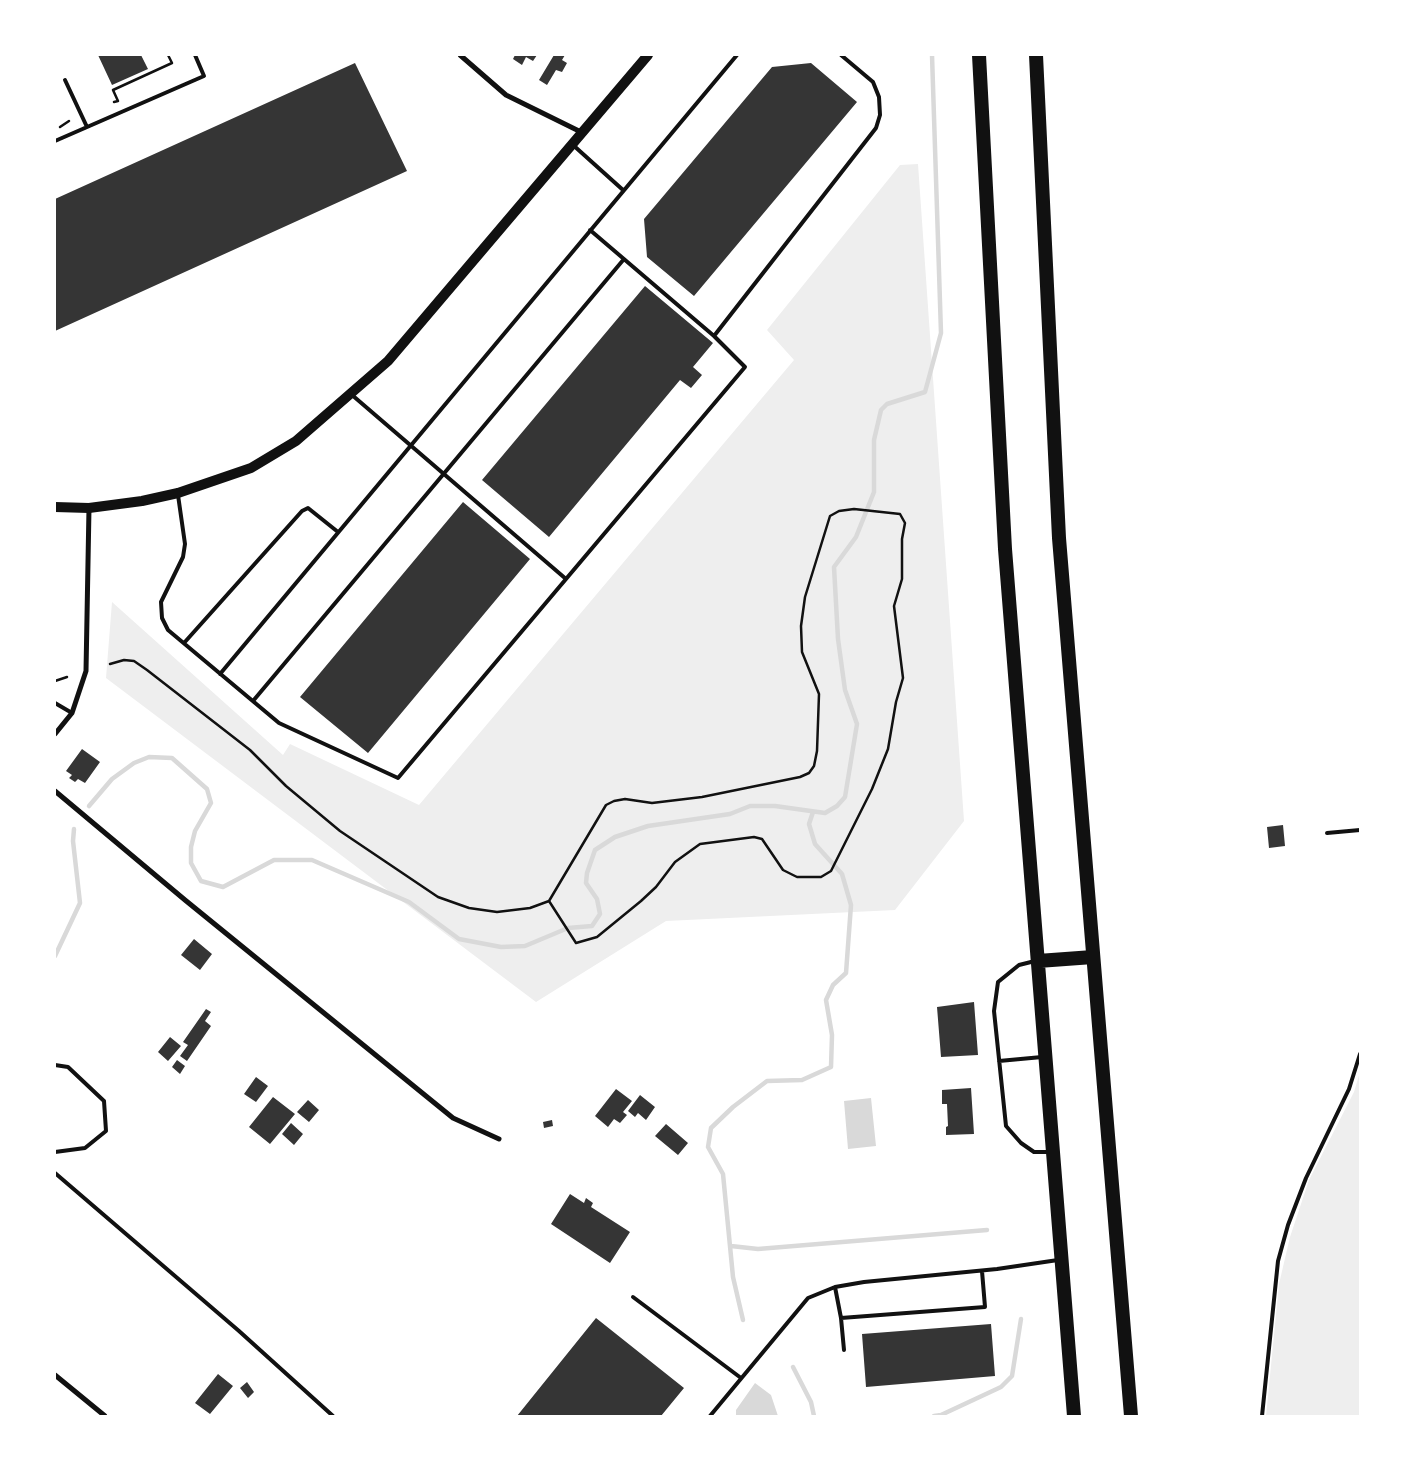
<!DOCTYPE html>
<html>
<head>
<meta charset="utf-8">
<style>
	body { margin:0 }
	#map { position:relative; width:1415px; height:1471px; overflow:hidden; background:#fff; font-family:"Playfair Display",serif }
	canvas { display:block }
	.frame { position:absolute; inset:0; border:56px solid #fff; pointer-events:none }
</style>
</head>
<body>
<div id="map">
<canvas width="1415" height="1471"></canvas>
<div class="frame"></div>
</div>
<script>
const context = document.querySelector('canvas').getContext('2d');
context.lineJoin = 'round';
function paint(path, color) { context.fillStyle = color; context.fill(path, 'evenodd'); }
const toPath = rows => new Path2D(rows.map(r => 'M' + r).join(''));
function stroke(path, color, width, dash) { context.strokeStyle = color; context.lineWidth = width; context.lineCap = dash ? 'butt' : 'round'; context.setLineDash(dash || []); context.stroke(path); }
paint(toPath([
	[918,164,964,821,895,910,666,921,536,1002,106,678,112,602,283,755,290,744,419,805,794,360,767,330,900,165],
	[1360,1072,1360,1416,1266,1416,1279,1284,1290,1237,1309,1180,1354,1092]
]), '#eee');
paint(toPath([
	[871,1098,876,1146,848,1149,844,1101],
	[755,1383,771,1395,778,1416,736,1416,736,1410]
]), '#d9d9d9');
stroke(toPath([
	[89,806,112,779,134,763,149,757,172,758,207,789,211,803,195,831,191,847,191,863,201,881,223,887,274,860,312,860,409,902,459,939,501,947,525,946,568,928,592,926,600,914,597,899,586,883,587,873,595,850,615,837,648,826,730,814,750,806,775,806,825,813,837,806,845,797,857,724,845,690,838,639,834,567,856,537,874,492,874,440,881,410,887,404,925,392,941,333,932,55],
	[55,956,80,903,73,841,74,829],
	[731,1246,758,1249,987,1230],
	[743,1320,733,1277,723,1174,708,1147,711,1128,733,1107,767,1081,802,1080,831,1067,832,1035,826,1000,833,985,846,973,851,905,842,874,815,844,809,824,813,812],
	[793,1367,811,1402,814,1416],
	[934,1416,941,1415,1001,1387,1012,1376,1021,1319]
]), '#d9d9d9', 4.5);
paint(toPath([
	[98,55,141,55,148,69,112,85],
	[515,55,537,55,533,61,526,57,522,65,513,59],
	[554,55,565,55,562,60,567,63,562,72,556,70,547,85,539,80],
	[355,63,407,171,55,331,55,199],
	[811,63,857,102,694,296,647,257,644,219,772,67],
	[645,286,713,343,693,367,702,375,691,388,680,380,549,537,482,480],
	[463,502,530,559,368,753,300,697],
	[82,749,100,762,85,783,78,779,75,782,69,778,72,775,66,771],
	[1283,825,1285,846,1269,848,1267,827],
	[194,939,212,954,200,970,181,955],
	[974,1002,978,1055,941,1057,937,1007],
	[206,1009,211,1012,205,1021,211,1026,187,1061,180,1056,188,1045,183,1042],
	[170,1037,181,1046,168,1061,158,1052],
	[177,1060,185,1066,180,1074,172,1067],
	[256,1077,268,1086,256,1102,244,1094],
	[971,1088,974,1134,946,1135,946,1127,948,1126,947,1104,942,1104,942,1090],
	[616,1089,632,1101,623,1112,627,1115,620,1123,614,1119,608,1127,595,1116],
	[640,1095,655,1107,646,1120,638,1113,635,1117,628,1111],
	[273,1097,295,1114,270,1144,249,1127],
	[308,1100,319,1110,309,1122,297,1112],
	[552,1120,553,1126,544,1128,543,1122],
	[291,1123,303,1134,294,1145,282,1134],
	[666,1124,688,1143,678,1155,655,1136],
	[570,1194,584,1203,586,1198,593,1203,591,1207,630,1232,610,1263,551,1224],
	[596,1318,684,1388,661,1416,517,1416],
	[991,1324,995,1376,866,1387,862,1334],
	[218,1374,233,1386,210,1414,195,1403],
	[247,1382,254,1392,248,1398,240,1388]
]), '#353535');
stroke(toPath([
	[114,102,118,101,113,90,172,63,168,55],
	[60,127,69,121],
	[110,664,124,660,134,661,147,670,250,750,286,786,340,831,438,897,469,908,497,912,530,908,549,901,606,805,614,801,625,799,652,803,702,797,800,777,809,773,814,766,817,751,819,694,802,652,801,626,805,597,830,516,839,511,854,509,900,514,905,523,902,539,902,579,894,606,903,678,896,702,888,749,872,789,831,871,821,877,797,877,783,870,762,839,754,837,700,844,675,862,656,887,641,901,597,937,576,943,549,901],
	[55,681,67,677]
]), '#111', 2.5);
stroke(toPath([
	[65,80,87,127],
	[55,141,204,76,195,55],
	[573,145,623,190],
	[714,336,876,128,880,115,879,97,873,82,841,55],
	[352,395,566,579],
	[178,495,185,544,183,557,161,602,162,618,168,630,279,723,398,778,745,367,714,336,590,230],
	[184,643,302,511,308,508,338,532],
	[220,674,737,55],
	[253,701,624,259],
	[55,703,72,713],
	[1327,833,1360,830],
	[1035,961,1019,965,998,982,994,1011,1006,1126,1021,1143,1034,1152,1050,1152],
	[999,1061,1042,1057],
	[55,1065,68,1067,104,1101,106,1131,85,1148,55,1152],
	[55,1173,239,1331,333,1416],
	[835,1287,841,1318,985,1307,982,1271],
	[633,1297,741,1378],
	[841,1318,844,1350],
	[710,1416,808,1298,835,1287,864,1282,997,1269,1058,1260],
	[1262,1416,1278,1261,1288,1225,1306,1178,1349,1089,1360,1054]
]), '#111', 4);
stroke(toPath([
	[460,55,506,95,581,132],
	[55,734,72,713,86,671,89,508],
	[55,791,185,900,453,1118,499,1139],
	[55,1375,105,1416]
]), '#111', 5);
stroke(toPath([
	[55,507,89,508,142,501,178,493,251,468,296,441,388,361,648,55]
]), '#111', 10);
stroke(toPath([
	[979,55,1005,549,1074,1416],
	[1036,55,1059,538,1131,1416],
	[1038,961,1093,957]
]), '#111', 14);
</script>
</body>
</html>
